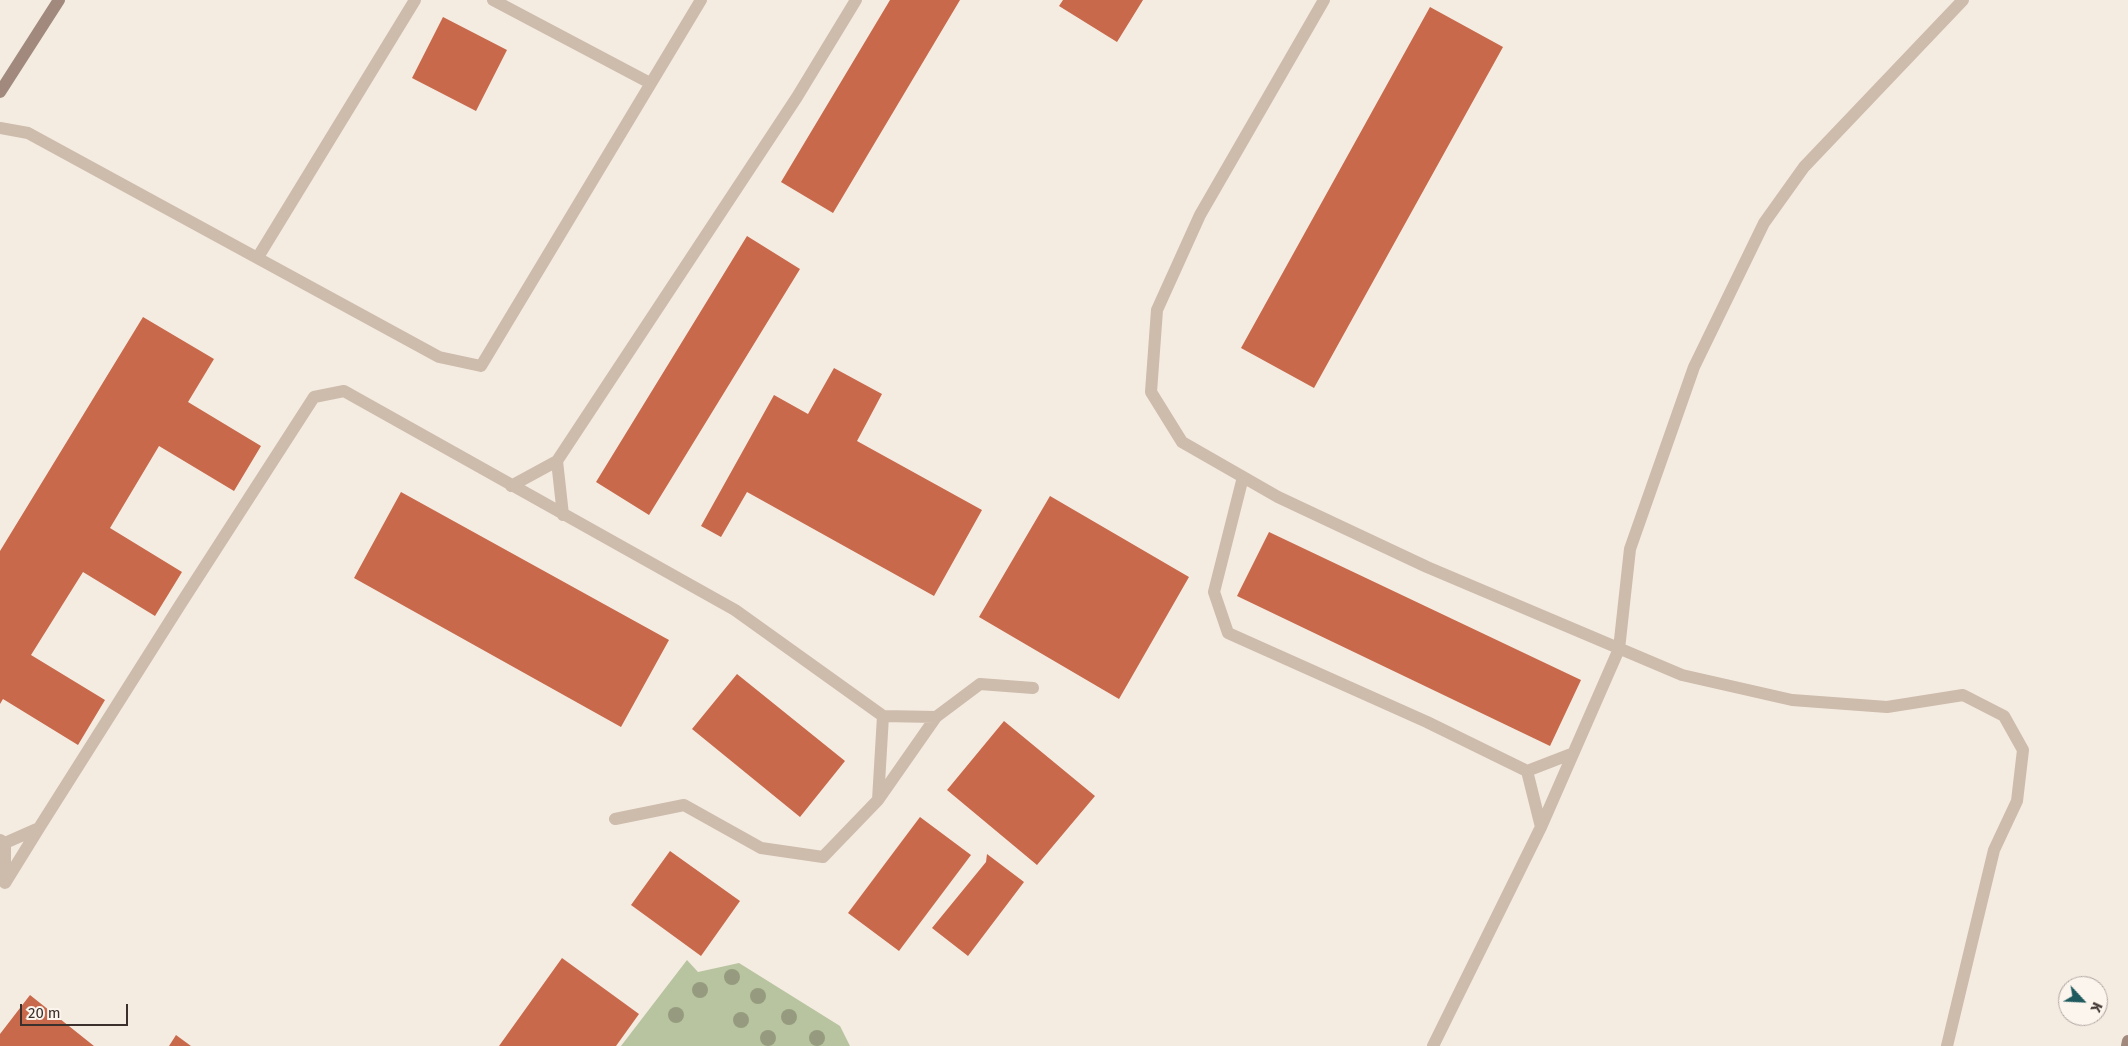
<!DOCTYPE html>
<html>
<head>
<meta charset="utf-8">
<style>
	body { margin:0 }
	#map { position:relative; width:2128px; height:1046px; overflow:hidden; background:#f4ebe1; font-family:"Fira Sans",sans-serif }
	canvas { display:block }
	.north { position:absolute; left:2058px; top:976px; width:50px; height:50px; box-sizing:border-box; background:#fbf5ee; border:1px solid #aea6a0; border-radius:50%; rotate:115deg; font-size:14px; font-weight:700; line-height:20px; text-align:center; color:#3b302b }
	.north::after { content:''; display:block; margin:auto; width:18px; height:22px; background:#1f5a5e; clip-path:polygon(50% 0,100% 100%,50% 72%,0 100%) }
	.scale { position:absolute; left:20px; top:1004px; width:108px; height:22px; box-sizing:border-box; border:2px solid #3b302b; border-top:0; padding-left:6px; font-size:15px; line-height:18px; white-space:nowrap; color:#3b302b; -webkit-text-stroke:4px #fbf5ee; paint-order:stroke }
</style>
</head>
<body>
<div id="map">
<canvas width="2128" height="1046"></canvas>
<div class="north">K</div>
<div class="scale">20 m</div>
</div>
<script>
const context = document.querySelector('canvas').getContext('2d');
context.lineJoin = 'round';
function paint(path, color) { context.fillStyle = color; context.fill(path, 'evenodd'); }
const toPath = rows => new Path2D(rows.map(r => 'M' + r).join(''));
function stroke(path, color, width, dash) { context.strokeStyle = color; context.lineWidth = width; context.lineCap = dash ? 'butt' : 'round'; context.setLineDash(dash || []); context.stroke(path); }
paint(toPath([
	[687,960,698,972,739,963,840,1026,850,1046,621,1046]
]), '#b8c4a0');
paint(toPath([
	[890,0,960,0,833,213,781,182],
	[1063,0,1143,0,1117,42,1059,6],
	[1430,7,1503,47,1314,388,1241,348],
	[443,17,507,50,476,111,412,78],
	[747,236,800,269,649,515,596,482],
	[143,317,214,359,188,402,261,446,234,491,159,446,110,528,182,572,155,616,83,572,31,655,105,700,78,745,3,699,0,704,0,551],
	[834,368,882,394,857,441,982,510,934,596,747,492,721,537,701,526,774,395,808,414],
	[401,492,669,640,621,727,354,578],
	[1050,496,1189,577,1119,699,979,617],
	[1269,532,1581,680,1550,746,1237,596],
	[737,674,845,761,800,817,692,729],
	[1004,721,1095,796,1037,865,947,790],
	[920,817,971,855,899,951,848,913],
	[670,851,740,901,701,956,631,905],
	[987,854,1024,882,968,956,932,928,986,862],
	[562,958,639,1014,616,1046,499,1046],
	[30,995,94,1046,0,1046,0,1034],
	[176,1035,191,1046,169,1046]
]), '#c8694b');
stroke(toPath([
	[493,0,650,83],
	[1324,0,1200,215,1157,310,1151,392,1182,442,1278,497,1427,567,1682,675,1792,700,1887,707,1963,695,2004,716,2023,750,2017,801,1994,850,1947,1046],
	[0,128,28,133,439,357,481,366,701,0],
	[258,257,415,0],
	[557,461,797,97,856,0],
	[1243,477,1214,592,1228,633,1427,722,1527,771,1571,754],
	[511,486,557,461,563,515],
	[883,716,878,800,936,717],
	[1527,771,1541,827],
	[615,819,684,805,761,848,823,857,878,800],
	[0,840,5,843,39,828,180,605,314,397,344,391,735,610,883,716,936,717,980,684,1033,688],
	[5,843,5,883,39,828],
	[1433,1046,1541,827,1619,649,1630,549,1694,367,1764,223,1804,167,1963,0]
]), '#cdbbac', 12);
stroke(toPath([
	[0,92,59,0],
	[2127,1046,2128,1041]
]), '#a18a7d', 12);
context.fillStyle = '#969b7f';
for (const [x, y] of [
	[732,977],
	[700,990],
	[758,996],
	[676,1015],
	[789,1017],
	[741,1020],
	[768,1038],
	[817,1038]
]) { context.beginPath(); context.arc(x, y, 8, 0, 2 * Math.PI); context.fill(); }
</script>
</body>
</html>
